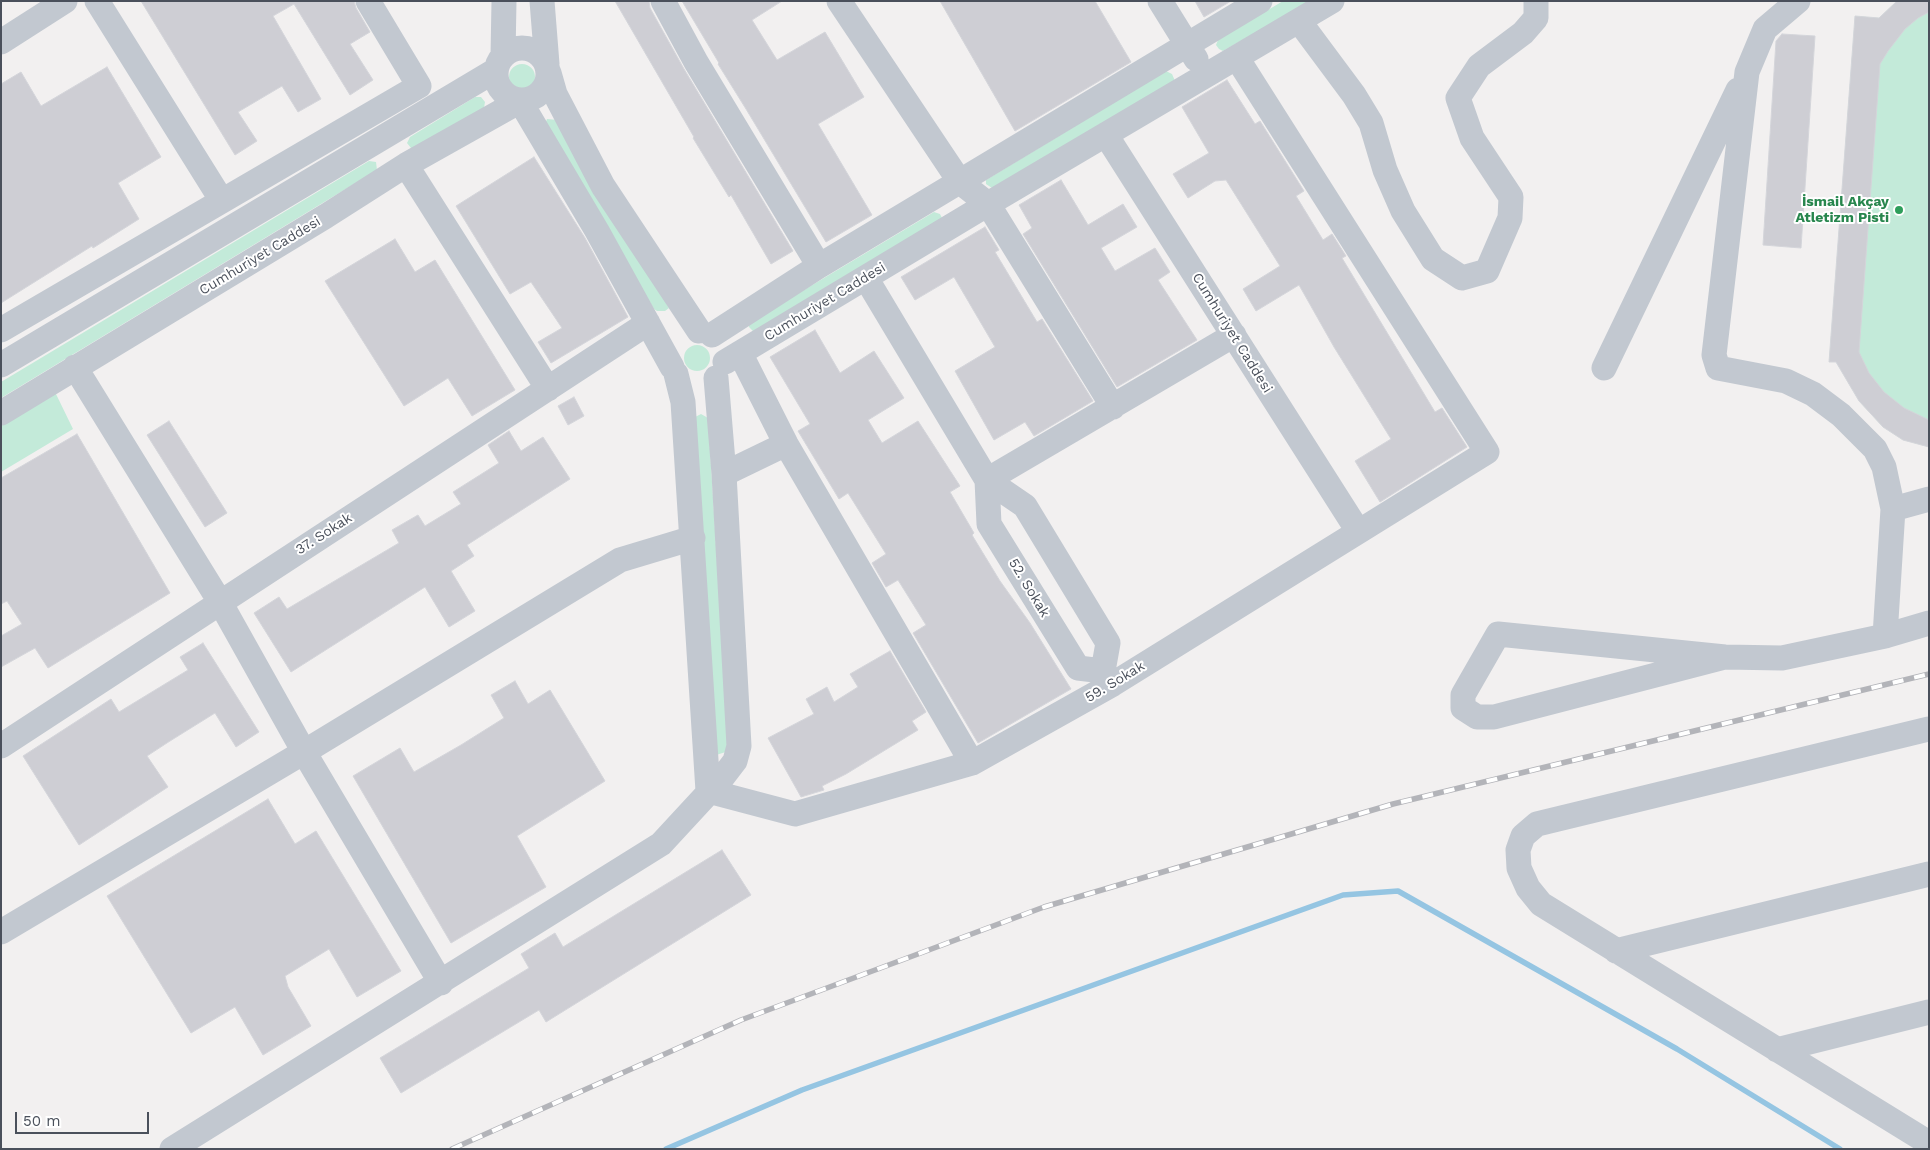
<!DOCTYPE html>
<html>
<head>
<meta charset="utf-8">
<style>
	body { margin:0 }
	#map { position:relative; width:1930px; height:1150px; overflow:hidden; background:#f2f0f0; font-family:"Work Sans",sans-serif }
	canvas { display:block }
	.frame { position:absolute; inset:0; border:2px solid #4a505b; pointer-events:none }
	.scale { position:absolute; left:15px; top:1112px; width:134px; height:22px; box-sizing:border-box; border:2px solid #4a505b; border-top:0; padding-left:6px; font-size:15px; line-height:18px; white-space:nowrap; color:#4a505b; -webkit-text-stroke:4px #fff; paint-order:stroke }
</style>
</head>
<body>
<div id="map">
<canvas width="1930" height="1150"></canvas>
<div class="frame"></div>
<div class="scale">50 m</div>
</div>
<script>
const context = document.querySelector('canvas').getContext('2d');
context.lineJoin = 'round';
function paint(path, color) { context.fillStyle = color; context.fill(path, 'evenodd'); }
const toPath = rows => new Path2D(rows.map(r => 'M' + r).join(''));
function stroke(path, color, width, dash) { context.strokeStyle = color; context.lineWidth = width; context.lineCap = dash ? 'butt' : 'round'; context.setLineDash(dash || []); context.stroke(path); }
function label(font, color, halo, rows, align = 'center') {
  context.font = font + ' "Work Sans",sans-serif'; context.lineWidth = 4; context.setLineDash([]); context.textBaseline = 'middle'; context.strokeStyle = halo; context.fillStyle = color; for (const [text, x, y, turn = 0] of rows) {
    context.save(); context.translate(x, y); context.rotate((+turn || 0) * Math.PI / 180); context.textAlign = isNaN(turn) ? turn : align; if (halo) context.strokeText(text, 0, 0); context.fillText(text, 0, 0); context.restore();
  }
}
paint(toPath([
	[1283,1,1311,1,1223,51,1219,49,1216,45,1218,40],
	[1897,1,1929,1,1929,447,1903,440,1883,427,1859,401,1836,362,1829,362,1855,16,1879,18],
	'509 77a13 13 0 1 1 26 0a13 13 0 1 1-26 0Z',
	[1166,71,1172,74,1175,81,995,190,986,184,986,180],
	[475,97,481,97,485,102,484,108,417,149,411,148,407,143,410,137],
	[547,119,558,120,669,308,665,311,657,311,654,309,545,124],
	[369,161,376,162,377,170,1,398,1,382],
	[934,212,940,214,942,218,754,332,749,327,749,323],
	'684 358a13 13 0 1 1 26 0a13 13 0 1 1-26 0Z',
	[55,392,73,429,1,472,1,424],
	[701,414,708,418,729,751,716,755,695,417]
]), '#c3ead9');
stroke(toPath([
	[666,1149,802,1090,1343,895,1398,891,1677,1049,1840,1149]
]), '#95c5e2', 5.5);
const building = toPath([
	[141,1,354,1,356,8,370,32,350,44,373,80,350,95,294,4,273,16,321,99,298,112,282,86,238,112,257,141,235,155,141,1],
	[615,1,649,1,650,8,684,69,793,251,771,264,731,195,729,197,693,138,694,137,615,1],
	[682,1,782,1,752,20,777,60,825,32,864,97,818,124,872,215,826,242,746,109,718,64,719,63,682,1],
	[940,1,1095,1,1131,62,1015,131,940,1],
	[1195,1,1231,1,1204,17,1195,1],
	[1897,1,1929,1,1929,12,1918,18,1905,29,1888,51,1880,64,1859,352,1869,373,1884,392,1904,408,1929,420,1929,447,1903,440,1883,427,1859,401,1836,362,1829,362,1855,16,1879,18,1897,1],
	[1782,34,1815,36,1801,248,1763,245,1776,41,1782,34],
	[107,67,161,157,118,183,139,219,93,248,92,246,1,303,1,84,21,72,41,106,107,67],
	[1227,80,1255,124,1260,121,1304,191,1296,196,1323,240,1332,234,1346,256,1342,258,1435,412,1442,408,1467,447,1380,502,1355,461,1391,439,1334,347,1299,285,1256,311,1243,289,1280,266,1226,180,1215,181,1188,198,1173,174,1209,153,1182,107,1227,80],
	[534,157,585,238,628,317,551,363,538,342,562,328,531,282,510,294,456,206,534,157],
	[1061,180,1088,225,1123,204,1137,227,1101,248,1115,271,1155,248,1170,272,1158,280,1197,340,1117,387,1023,234,1032,228,1019,205,1061,180],
	[985,227,999,250,995,252,1037,322,1042,319,1093,401,1034,436,1025,422,994,440,955,371,995,347,954,277,915,300,901,277,985,227],
	[395,239,415,272,435,260,515,390,472,416,448,378,404,406,325,281,395,239],
	[815,330,840,373,874,351,904,398,868,420,882,443,918,421,960,486,950,492,974,533,972,535,1000,581,1030,623,1071,689,978,743,913,633,926,625,898,580,886,587,872,563,886,554,848,493,839,499,798,431,810,424,770,357,815,330],
	[574,397,584,416,568,425,558,406,574,397],
	[169,421,227,513,205,527,147,435,169,421],
	[509,431,521,451,543,437,570,479,467,545,474,556,451,571,475,611,449,627,425,587,291,672,254,613,279,597,287,609,399,543,392,530,418,515,425,526,461,504,453,492,499,463,488,445,509,431],
	[77,434,170,593,48,668,35,648,1,667,1,636,22,624,7,601,1,604,1,478,77,434],
	[203,643,259,732,236,747,215,713,170,741,147,756,168,787,79,845,23,756,111,699,119,712,188,670,180,657,203,643],
	[890,651,926,712,912,721,918,730,846,774,822,786,824,790,801,797,768,738,814,714,806,699,827,687,834,702,858,687,850,674,890,651],
	[515,681,528,704,550,690,605,781,517,836,546,887,451,943,353,776,400,748,414,772,461,745,504,718,491,695,515,681],
	[268,799,295,844,316,831,401,971,357,997,329,949,285,976,288,987,311,1026,263,1055,235,1007,191,1033,107,896,268,799],
	[722,850,751,895,546,1022,539,1010,401,1093,380,1058,529,968,521,954,555,933,563,947,722,850]
]);
paint(building, '#ceced4');
stroke(building, '#d4d5da', 1);
stroke(toPath([
	[97,1,222,201],
	[542,1,547,64],
	[663,1,696,62,819,266],
	[839,1,960,182,988,204,1113,407],
	[1160,1,1196,59],
	[1798,1,1765,29,1747,72,1714,355,1718,368,1786,381,1813,394,1841,415,1875,449,1884,467,1893,509,1885,636],
	[1299,21,1354,95,1371,123,1385,170,1403,211,1433,259,1462,278,1487,271,1510,218,1511,197,1472,138,1458,98,1479,66,1523,33,1536,18,1536,1],
	[1,42,65,1],
	'496 74a26 26 0 1 1 52 0a26 26 0 1 1-52 0Z',
	[503,56,504,1],
	[549,73,555,94,603,186,699,331],
	[1106,135,1358,531],
	[406,165,548,389],
	[866,278,987,480,989,524,1078,668,1103,671,1113,683],
	[1,330,419,86,368,1],
	[712,335,819,266,1260,1],
	[740,353,786,444,972,763],
	[725,362,988,204,1332,1],
	[1,365,496,70],
	[75,367,220,602,304,752,441,983],
	[1604,368,1738,90],
	[676,374,683,402,708,791],
	[1,413,326,216,406,165,520,101,597,231,672,367],
	[724,474,786,444],
	[1893,509,1929,499],
	[1725,657,1494,717,1477,717,1463,708,1463,695,1498,634,1725,657,1782,658,1885,636,1929,623],
	[1103,671,1108,643,1025,506,987,480,1234,335],
	[1929,729,1537,824,1523,836,1518,850,1519,868,1528,888,1541,904,1929,1143],
	[1,746,648,323],
	[708,791,795,814,972,763,1113,684,1487,452,1237,58],
	[1,932,304,752,620,560,693,538],
	[1616,951,1929,874],
	[1777,1050,1929,1012],
	[172,1149,661,844,722,778,735,761,739,746,724,474,716,378]
]), '#c2c8d0', 25);
const rail = toPath([
	[452,1149,741,1020,1044,907,1393,804,1929,674]
]);
stroke(rail, '#b3b4b9', 5.5);
stroke(rail, '#fff', 4, [11]);
for (const [x, y, r, color] of [
	[1899,210,5,"#2e9e5b"]
]) { const dot = new Path2D(); dot.arc(x, y, r, 0, 2 * Math.PI); context.fillStyle = color; context.fill(dot); stroke(dot, '#fff', 2); }
label('bold 14px', '#27864d', '#fff', [
	["İsmail Akçay",1889,202],
	["Atletizm Pisti",1889,218]
], 'right');
label('14px', '#4a505b', '#fff', [
	["Cumhuriyet Caddesi",260,256,-31],
	["Cumhuriyet Caddesi",825,302,-31],
	["Cumhuriyet Caddesi",1232,333,58],
	["37. Sokak",324,534,-33],
	["52. Sokak",1029,588,59],
	["59. Sokak",1115,682,-31]
]);
</script>
</body>
</html>
